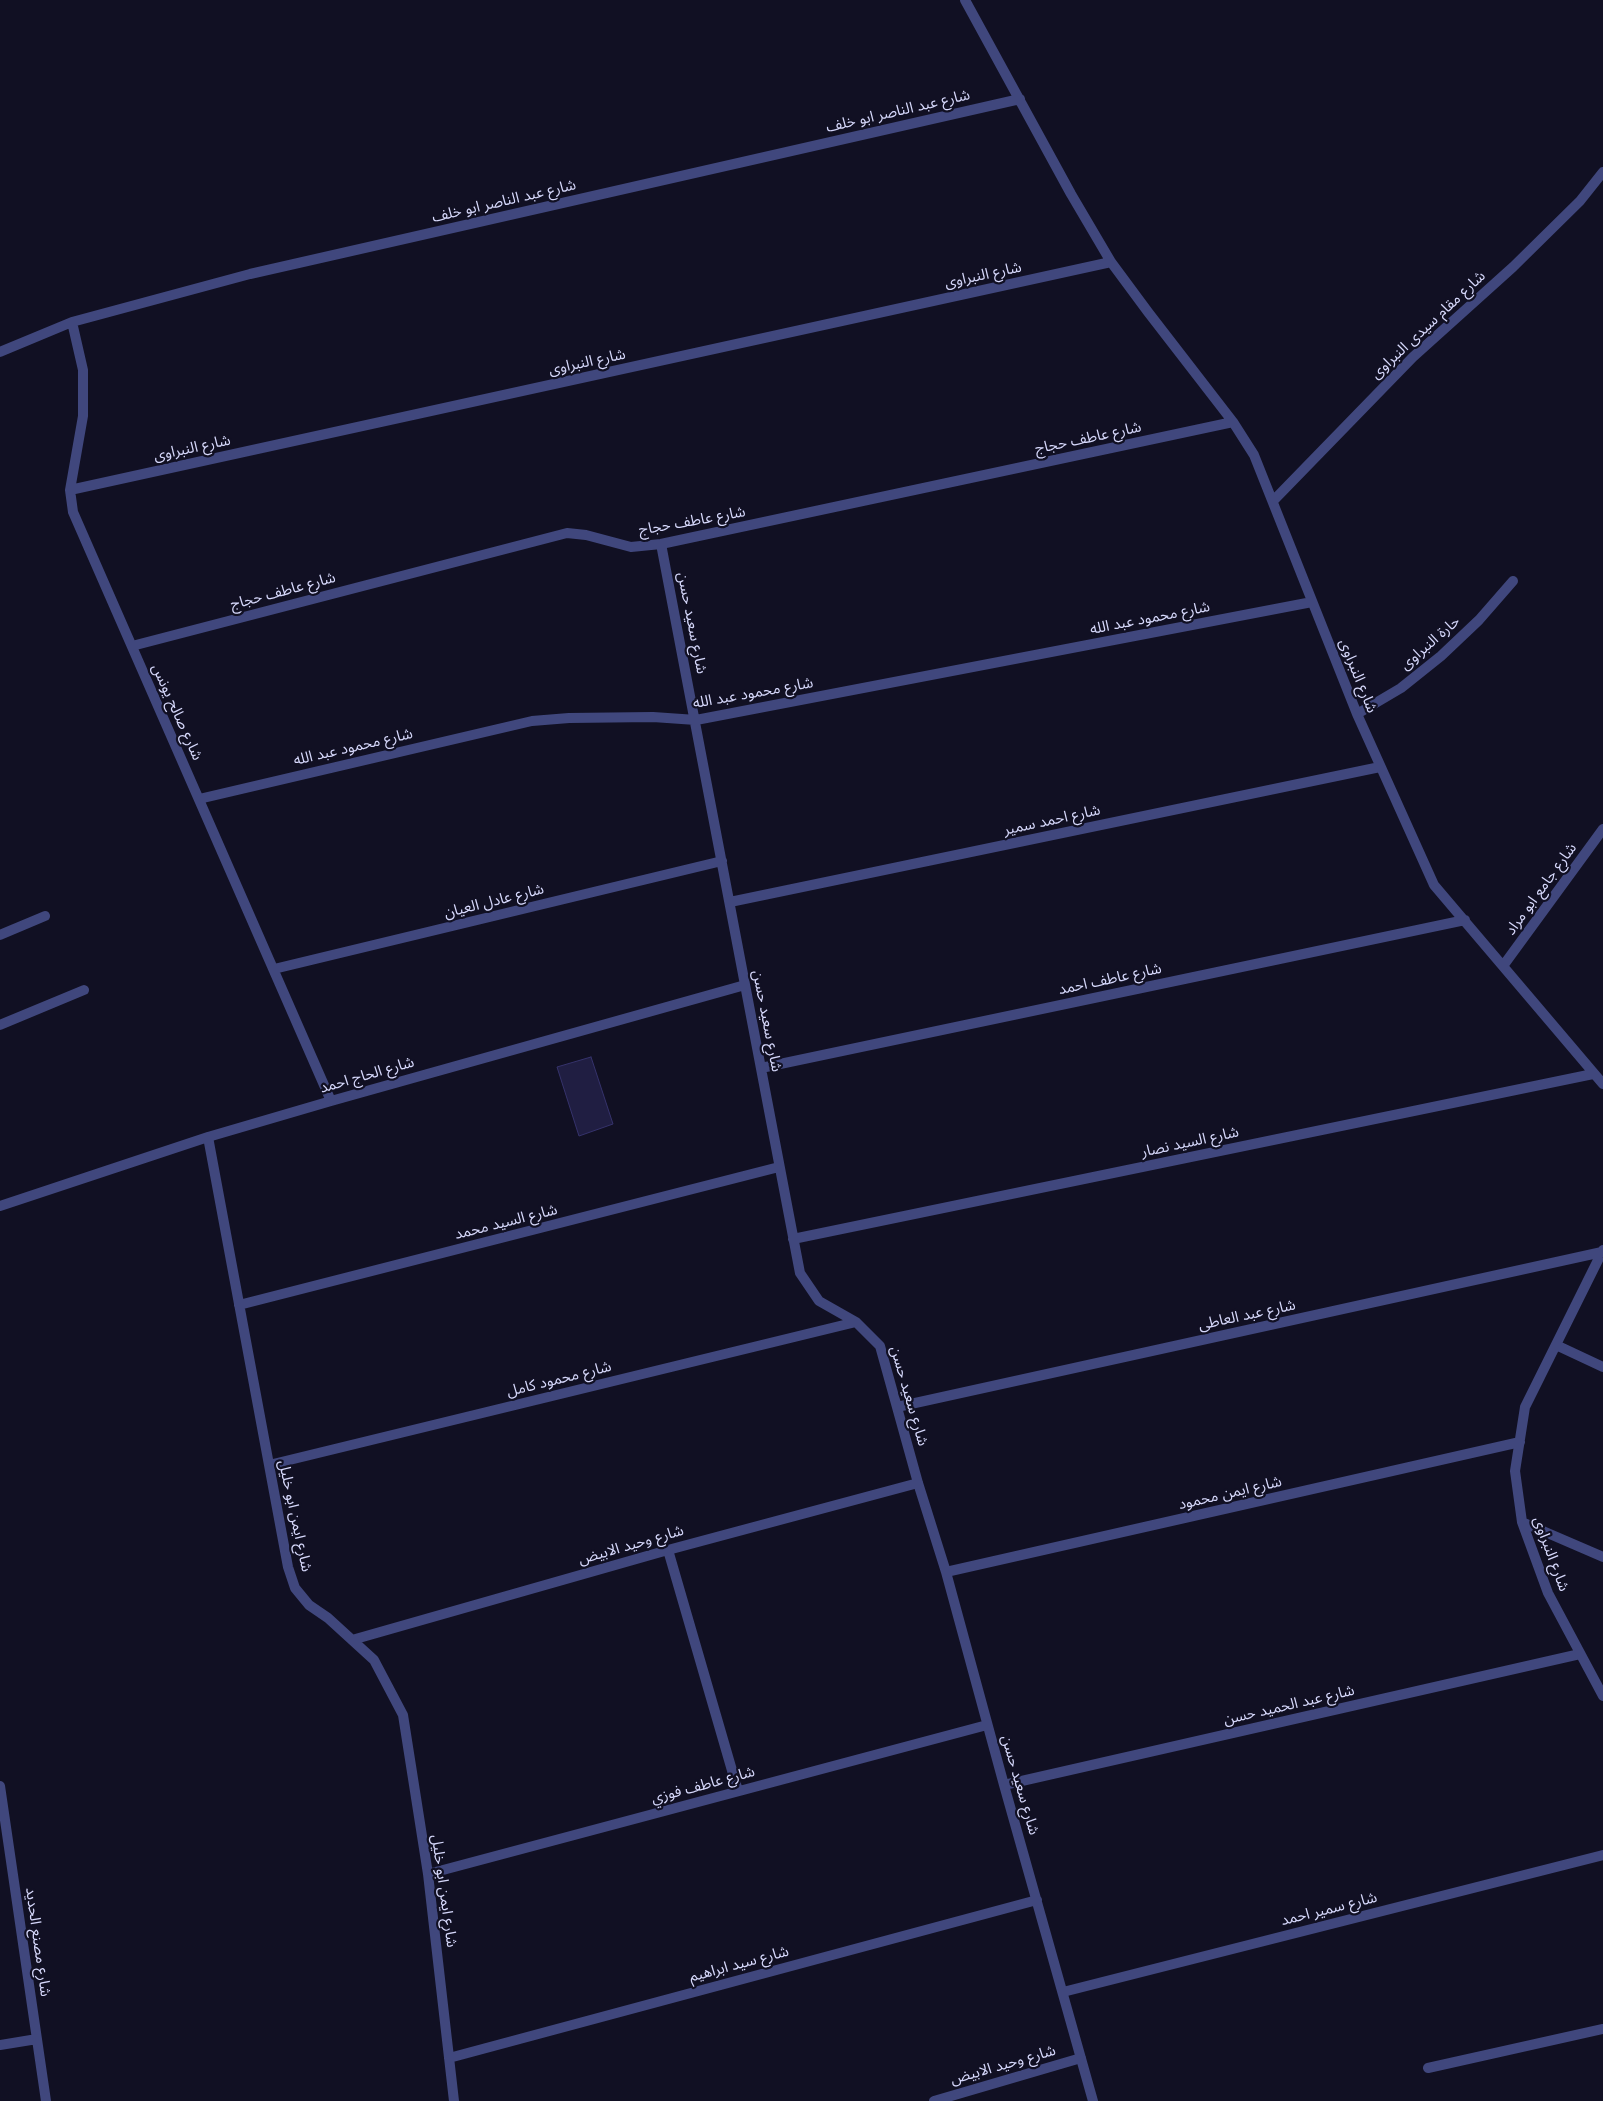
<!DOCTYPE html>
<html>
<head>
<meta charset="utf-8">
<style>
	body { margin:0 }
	canvas { display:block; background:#111023 }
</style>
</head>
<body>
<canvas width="1603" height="2101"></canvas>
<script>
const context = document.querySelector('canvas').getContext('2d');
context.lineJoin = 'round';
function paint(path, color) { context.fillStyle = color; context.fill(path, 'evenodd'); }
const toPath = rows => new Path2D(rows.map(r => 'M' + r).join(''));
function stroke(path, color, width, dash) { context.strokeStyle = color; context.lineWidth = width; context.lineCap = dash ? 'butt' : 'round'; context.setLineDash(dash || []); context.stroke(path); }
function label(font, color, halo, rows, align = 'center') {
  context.font = font + ' Quicksand,"Noto Sans Arabic",sans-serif'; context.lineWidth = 4.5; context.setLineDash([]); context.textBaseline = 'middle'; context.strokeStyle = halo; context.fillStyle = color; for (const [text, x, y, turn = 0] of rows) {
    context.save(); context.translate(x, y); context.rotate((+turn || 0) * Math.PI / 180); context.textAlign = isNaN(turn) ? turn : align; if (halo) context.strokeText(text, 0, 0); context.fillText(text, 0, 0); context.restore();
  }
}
const building = toPath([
	[591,1057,613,1124,579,1136,557,1067,591,1057]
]);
paint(building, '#201e42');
stroke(building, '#35326b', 1);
stroke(toPath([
	[965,0,1071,194,1111,262,1148,312,1233,422,1254,455,1357,714,1434,885,1603,1084],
	[72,322,83,370,83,416,70,490,73,512,331,1101],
	[0,352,72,322,250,274,1020,99],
	[70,490,1111,262],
	[1273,501,1413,357,1513,267,1580,201,1603,172],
	[661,544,800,1273,819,1301,856,1322,880,1346,918,1483,946,1572,1004,1785,1093,2101],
	[132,646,567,533,586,535,631,547,661,544,1233,422],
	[1357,714,1401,688,1441,656,1479,620,1513,581],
	[199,799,532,721,569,718,653,717,696,720,1312,602],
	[730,902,1380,767],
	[0,935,45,916],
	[1503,966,1603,829],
	[274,969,722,861],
	[0,1025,84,990],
	[761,1068,1465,920],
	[208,1137,288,1567,295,1588,309,1605,328,1618,374,1660,403,1715,428,1874,454,2101],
	[0,1206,208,1137,331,1101,745,985],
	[793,1239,1593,1074],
	[1603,1250,1525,1407,1515,1471,1522,1522,1548,1593,1603,1696],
	[239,1305,779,1167],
	[1556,1345,1603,1367],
	[897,1407,1602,1252],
	[269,1465,856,1322],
	[1522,1522,1603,1557],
	[668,1550,738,1791],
	[946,1572,1520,1442],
	[352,1640,668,1550,918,1483],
	[1004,1785,1580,1654],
	[0,1786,46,2101],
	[428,1874,987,1725],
	[1063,1992,1603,1855],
	[0,2045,37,2039],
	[449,2058,1037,1900],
	[1428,2068,1603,2029],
	[934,2101,1081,2058]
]), '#40477d', 10);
label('15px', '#d6d8fb', '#111023', [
	["شارع عبد الناصر ابو خلف",898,111,-13],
	["شارع عبد الناصر ابو خلف",504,201,-13],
	["شارع النبراوى",983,275,-12],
	["شارع مقام سيدى النبراوى",1428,325,-43],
	["شارع النبراوى",587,362,-12],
	["شارع عاطف حجاج",1088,438,-12],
	["شارع النبراوى",192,448,-12],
	["شارع عاطف حجاج",692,521,-10],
	["شارع عاطف حجاج",283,591,-15],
	["شارع محمود عبد الله",1150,618,-11],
	["شارع سعيد حسن",692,623,79],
	["حارة النبراوى",1430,643,-41],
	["شارع النبراوى",1358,676,68],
	["شارع محمود عبد الله",753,693,-10],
	["شارع صالح يونس",177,712,66],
	["شارع محمود عبد الله",353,747,-13],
	["شارع احمد سمير",1052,820,-12],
	["شارع جامع ابو مراد",1541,889,-54],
	["شارع عادل العيان",494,901,-14],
	["شارع عاطف احمد",1110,979,-12],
	["شارع سعيد حسن",767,1021,79],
	["شارع الحاج احمد",367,1075,-16],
	["شارع السيد نصار",1190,1142,-12],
	["شارع السيد محمد",506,1222,-14],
	["شارع عبد العاطى",1247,1315,-12],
	["شارع محمود كامل",559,1379,-14],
	["شارع سعيد حسن",909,1396,74],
	["شارع ايمن محمود",1230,1493,-13],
	["شارع ايمن ابو خليل",295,1516,78],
	["شارع وحيد الابيض",631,1545,-16],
	["شارع النبراوى",1551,1554,70],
	["شارع عبد الحميد حسن",1289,1705,-13],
	["شارع عاطف فوزي",703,1785,-15],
	["شارع سعيد حسن",1020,1785,74],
	["شارع ايمن ابو خليل",444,1891,82],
	["شارع سمير احمد",1329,1909,-14],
	["شارع مصنع الحديد",38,1942,82],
	["شارع سيد ابراهيم",739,1964,-15],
	["شارع وحيد الابيض",1003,2065,-16]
]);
</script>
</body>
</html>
